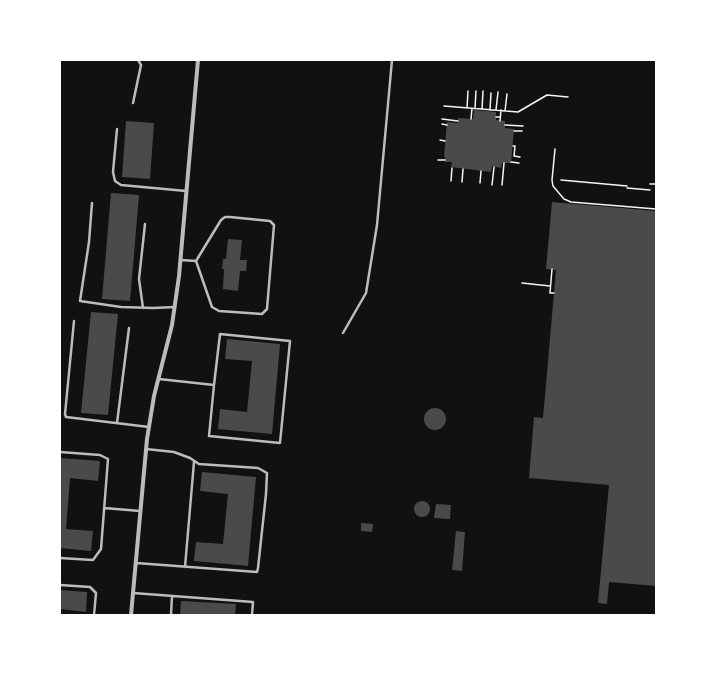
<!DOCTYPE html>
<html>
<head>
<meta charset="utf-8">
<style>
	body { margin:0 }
	#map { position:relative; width:716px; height:675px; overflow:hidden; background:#111; font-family:"Golos Text",sans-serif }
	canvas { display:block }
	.frame { position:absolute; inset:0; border:61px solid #fff; pointer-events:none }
</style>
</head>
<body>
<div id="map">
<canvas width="716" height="675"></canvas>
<div class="frame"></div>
</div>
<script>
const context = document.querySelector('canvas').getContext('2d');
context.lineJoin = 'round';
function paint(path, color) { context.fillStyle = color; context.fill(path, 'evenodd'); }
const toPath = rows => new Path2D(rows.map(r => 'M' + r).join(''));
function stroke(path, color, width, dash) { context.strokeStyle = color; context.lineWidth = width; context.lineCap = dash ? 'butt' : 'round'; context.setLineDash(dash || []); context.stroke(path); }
paint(toPath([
	[474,110,496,112,496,120,505,121,505,128,514,129,511,163,502,163,501,168,492,166,491,172,451,167,452,162,445,162,445,157,444,157,447,122,458,123,458,118,473,119],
	[126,121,154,123,150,179,122,177],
	[111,193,139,195,130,301,102,299],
	[552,202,656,211,656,586,609,582,607,604,598,603,609,485,529,478,534,417,543,418,556,270,546,269],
	[228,239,242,240,240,260,247,260,246,271,240,271,238,291,223,289,224,269,222,269,223,259,226,259],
	[91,312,118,314,108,415,81,413],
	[227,339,280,344,272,434,218,429,220,409,247,412,252,361,225,359],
	'424 419a11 11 0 1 1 22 0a11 11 0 1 1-22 0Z',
	[60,458,100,461,98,481,70,478,66,529,93,531,91,551,60,548],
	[202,472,256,477,248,566,194,561,196,542,223,544,228,494,200,491],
	'414 509a8 8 0 1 1 16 0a8 8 0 1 1-16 0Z',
	[436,504,451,505,450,519,434,518],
	[361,523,373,524,372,532,361,531],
	[456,531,465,532,462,571,452,570],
	[60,590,87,592,86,612,60,609],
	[181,601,236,604,235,615,180,615]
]), '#4a4a4a');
stroke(toPath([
	[444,106,518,112,547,95,568,97],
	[467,108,468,91],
	[475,108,476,91],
	[482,109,483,91],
	[490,110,491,93],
	[496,110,498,92],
	[505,111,507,94],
	[496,117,500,117],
	[442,119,458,121],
	[471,119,472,108],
	[500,121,501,110],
	[442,124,447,125],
	[505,125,523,126],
	[514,131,522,131],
	[440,140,445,141],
	[513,146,515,146,514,156,520,157],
	[555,149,552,180,553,186,564,199,571,202,656,209],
	[438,160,445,160],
	[511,162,519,163],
	[561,180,627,186],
	[451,181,452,168],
	[462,182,463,169],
	[480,183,481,171],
	[650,184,656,184],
	[492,185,494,167],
	[502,185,504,163],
	[627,188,650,190],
	[552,269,550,293,554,293],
	[522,283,550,286]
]), '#f5f5f5', 1.5);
stroke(toPath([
	[133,103,141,65,138,60],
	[117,129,113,172,115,181,121,185,186,191],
	[92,203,89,242,80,301,121,307,153,308,175,307],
	[181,260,196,261,221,220,225,217,230,217,270,221,274,225,267,309,262,314,219,311,212,307,196,261],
	[143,308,139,279,145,224],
	[74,321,65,414,66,417,149,427],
	[343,333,366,293,377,225,392,60],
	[159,379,214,385,220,334,290,341,280,443,209,436,214,385],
	[117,423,129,328],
	[60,452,100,455,108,459,101,549,93,560,60,558],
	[104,508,140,511],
	[136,563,257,572,258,568,266,494,267,473,258,468,199,464,190,458,174,452,146,449],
	[185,567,194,462],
	[60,585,90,587,96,593,94,615],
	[133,593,253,602,252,615],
	[171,615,172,596]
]), '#bcbcbc', 2.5);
stroke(toPath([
	[131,615,147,439,154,396,172,325,179,276,198,60]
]), '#bcbcbc', 4);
</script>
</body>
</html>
